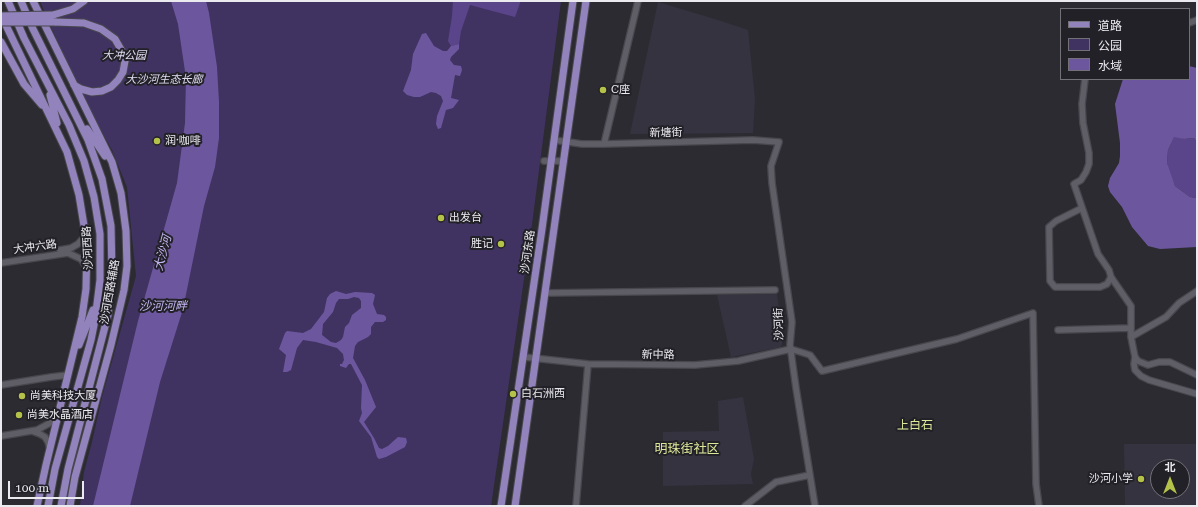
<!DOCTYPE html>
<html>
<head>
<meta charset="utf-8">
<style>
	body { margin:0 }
	#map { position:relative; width:1198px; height:507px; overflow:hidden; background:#2c2b32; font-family:"Roboto Serif","Noto Sans SC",serif }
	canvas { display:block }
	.frame { position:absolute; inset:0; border:2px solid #ebeaef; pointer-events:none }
	.legend { position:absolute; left:1060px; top:8px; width:130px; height:72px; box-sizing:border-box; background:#232128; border:1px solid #737178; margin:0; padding:5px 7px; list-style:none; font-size:12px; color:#ebeaef }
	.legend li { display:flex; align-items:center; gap:8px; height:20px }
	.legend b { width:20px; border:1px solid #737178 }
	.north { position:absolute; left:1150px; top:459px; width:40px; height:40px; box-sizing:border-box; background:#232128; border:1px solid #737178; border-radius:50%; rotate:0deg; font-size:11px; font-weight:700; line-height:16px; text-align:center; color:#ebeaef }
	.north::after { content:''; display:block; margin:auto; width:14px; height:18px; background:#b4c24a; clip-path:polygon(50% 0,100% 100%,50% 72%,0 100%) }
	.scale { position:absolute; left:8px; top:481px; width:76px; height:18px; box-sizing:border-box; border:2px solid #ebeaef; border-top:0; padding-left:5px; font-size:12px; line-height:14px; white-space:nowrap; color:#ebeaef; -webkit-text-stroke:3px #232128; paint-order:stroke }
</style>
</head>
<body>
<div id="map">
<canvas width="1198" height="507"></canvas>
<div class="frame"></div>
<ul class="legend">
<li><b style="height:5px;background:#9283bc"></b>道路</li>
<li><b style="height:11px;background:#403362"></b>公园</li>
<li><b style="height:11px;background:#6c579f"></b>水域</li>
</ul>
<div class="north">北</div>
<div class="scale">100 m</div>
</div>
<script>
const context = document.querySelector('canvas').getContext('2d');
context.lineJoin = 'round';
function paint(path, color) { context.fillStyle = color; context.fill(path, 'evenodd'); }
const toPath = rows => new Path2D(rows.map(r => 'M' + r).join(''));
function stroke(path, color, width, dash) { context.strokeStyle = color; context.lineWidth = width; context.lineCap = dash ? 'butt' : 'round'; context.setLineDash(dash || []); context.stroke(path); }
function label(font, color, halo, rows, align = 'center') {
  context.font = font + ' "Roboto Serif","Noto Sans SC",serif'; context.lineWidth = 4; context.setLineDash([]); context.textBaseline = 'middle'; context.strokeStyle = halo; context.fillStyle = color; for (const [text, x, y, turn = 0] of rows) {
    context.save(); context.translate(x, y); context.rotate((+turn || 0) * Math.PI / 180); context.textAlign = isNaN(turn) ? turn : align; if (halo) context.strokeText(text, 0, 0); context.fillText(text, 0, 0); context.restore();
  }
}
paint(toPath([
	[658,2,721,21,748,30,755,99,753,133,630,134],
	[777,294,783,340,781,347,731,357,717,295],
	[743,397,754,459,751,474,753,484,663,486,663,432,719,431,718,401],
	[1124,444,1197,444,1197,506,1125,506],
	[1158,467,1182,467,1182,491,1158,491]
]), '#363340');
paint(toPath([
	[40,1,561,1,532,224,491,506,80,506,84,472,92,442,102,397,136,276,127,187,112,150,88,107,50,25]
]), '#403362');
paint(toPath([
	[453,1,520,1,520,3,515,17,470,5,461,31,459,44,451,46,448,41,452,16],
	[1174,136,1184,139,1194,138,1197,142,1197,198,1190,197,1175,186,1169,172,1167,163,1168,150]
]), '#5a458a');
paint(toPath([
	[171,1,206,1,209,13,217,67,219,102,219,138,215,167,204,206,183,309,160,382,130,506,93,506,138,321,177,183,185,123,186,78,178,24],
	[426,33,434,46,443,51,447,51,451,46,459,44,459,49,451,57,450,60,454,65,461,66,462,70,460,76,455,75,451,98,459,100,453,108,446,110,441,128,438,129,436,124,437,116,443,101,441,96,436,93,431,92,420,97,414,97,407,95,403,91,411,70,413,54,422,34],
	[1189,66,1197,68,1197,142,1194,138,1184,139,1174,137,1168,150,1167,163,1175,186,1190,197,1197,198,1197,247,1160,249,1148,246,1132,227,1122,207,1110,192,1108,186,1110,178,1119,163,1120,156,1120,143,1115,104,1123,79,1189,79],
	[336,291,346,294,355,292,372,293,375,295,373,304,377,314,384,315,386,317,386,320,383,322,375,322,371,327,371,334,368,337,358,342,355,346,353,358,365,380,376,407,364,422,374,438,379,448,382,449,388,446,398,437,406,438,407,442,405,447,386,457,379,459,377,457,371,437,359,421,362,413,361,408,362,385,351,364,349,364,346,368,340,366,340,364,342,364,344,360,343,354,337,348,316,342,303,340,297,348,291,370,287,372,283,372,286,355,279,349,285,333,287,331,303,333,311,329,324,312,327,298,330,294],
	[354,297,359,298,361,301,361,308,352,315,349,323,345,327,343,337,341,340,336,343,331,342,322,335,323,324,333,312,336,303,339,299,348,299]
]), '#6c579f');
const minor = toPath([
	[1189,23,1197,20],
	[1085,79,1082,104,1083,123,1089,153,1089,164,1086,172,1081,180,1074,184,1098,254,1109,270,1111,277,1131,306,1131,337,1135,357,1138,361,1148,365,1159,362,1170,362,1197,375],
	[554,140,582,144,604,144,753,140,779,142,771,166,772,183,792,322,790,345,796,388,815,506],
	[604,144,638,1],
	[544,161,564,161],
	[1082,208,1056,221,1049,227,1050,281,1055,287,1100,287,1107,284,1111,277],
	[60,250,71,248,78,244,84,237,85,232],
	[1,263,68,253,81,259,86,267],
	[545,293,775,290],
	[1058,330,1130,328],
	[1131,337,1166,317,1179,303,1197,291],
	[524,357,588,364,695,365,738,361,791,349,810,355,822,371,957,339,1033,313,1036,484,1039,506],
	[1135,357,1134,364,1135,370,1141,376,1149,380,1197,394],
	[1,385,51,377,68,375],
	[32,431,40,434,45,437,48,442,50,449],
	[1,436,37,430,50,423,58,416],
	[576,506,588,364],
	[745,506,776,482,810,475]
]);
const major = toPath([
	[8,1,24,38,69,125,84,161,94,197,100,234,100,280,95,320,91,340,55,469,48,506],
	[21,1,33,29,88,140,102,179,111,226,112,273,108,315,68,469,61,506],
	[33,1,112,162,121,193,126,231,127,266,124,290,111,345,75,477,70,506],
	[53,15,73,9,84,1],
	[2,17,67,152,79,195,87,244,86,289,82,317,46,465,37,506],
	[55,22,84,23,101,29,115,39,123,53,125,61,123,72,118,80,111,87,102,91,92,92,81,89,74,85],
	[1,42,24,84,42,105],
	[50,95,57,123],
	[87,129,105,156],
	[79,345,93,310],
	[501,506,542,229,573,1],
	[515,506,586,1]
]);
stroke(minor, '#48474d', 8);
stroke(major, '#48474d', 9);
stroke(minor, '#5f5d66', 5.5);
stroke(major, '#9283bc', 7);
const majorBridge = toPath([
	[1,16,53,15],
	[1,22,55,22]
]);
stroke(majorBridge, '#48474d', 9, []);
stroke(majorBridge, '#9283bc', 7);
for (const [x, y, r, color] of [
	[603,90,4,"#b4c24a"],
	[157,141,4,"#b4c24a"],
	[441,218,4,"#b4c24a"],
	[501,244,4,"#b4c24a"],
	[513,394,4,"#b4c24a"],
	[22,396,4,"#b4c24a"],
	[19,415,4,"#b4c24a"],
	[1141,479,4,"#b4c24a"]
]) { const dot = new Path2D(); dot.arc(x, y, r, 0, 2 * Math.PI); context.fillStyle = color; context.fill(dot); stroke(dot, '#232128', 1.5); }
label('italic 11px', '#e0dcf0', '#232128', [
	["大冲公园",124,56],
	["大沙河生态长廊",164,80]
]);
label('11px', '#ebeaef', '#232128', [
	["C座",611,90],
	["润·咖啡",165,141],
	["出发台",449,218],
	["胜记",493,244,"right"],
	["白石洲西",521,394],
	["尚美科技大厦",30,396],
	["尚美水晶酒店",27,415],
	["沙河小学",1133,479,"right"]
], 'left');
label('11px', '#ebeaef', '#232128', [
	["新塘街",666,133,-1],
	["大冲六路",35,247,-8],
	["沙河西路",88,248,-93],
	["沙河东路",528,252,-82],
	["沙河西路辅路",110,292,-80],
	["沙河街",779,324,-92],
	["新中路",658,355,1]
]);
label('italic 12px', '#c4b6f2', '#232128', [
	["大沙河",163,253,-75],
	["沙河河畔",163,306]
]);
label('12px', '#dce799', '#232128', [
	["上白石",915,425]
]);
label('13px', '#dce799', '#232128', [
	["明珠街社区",687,449]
]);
</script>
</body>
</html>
